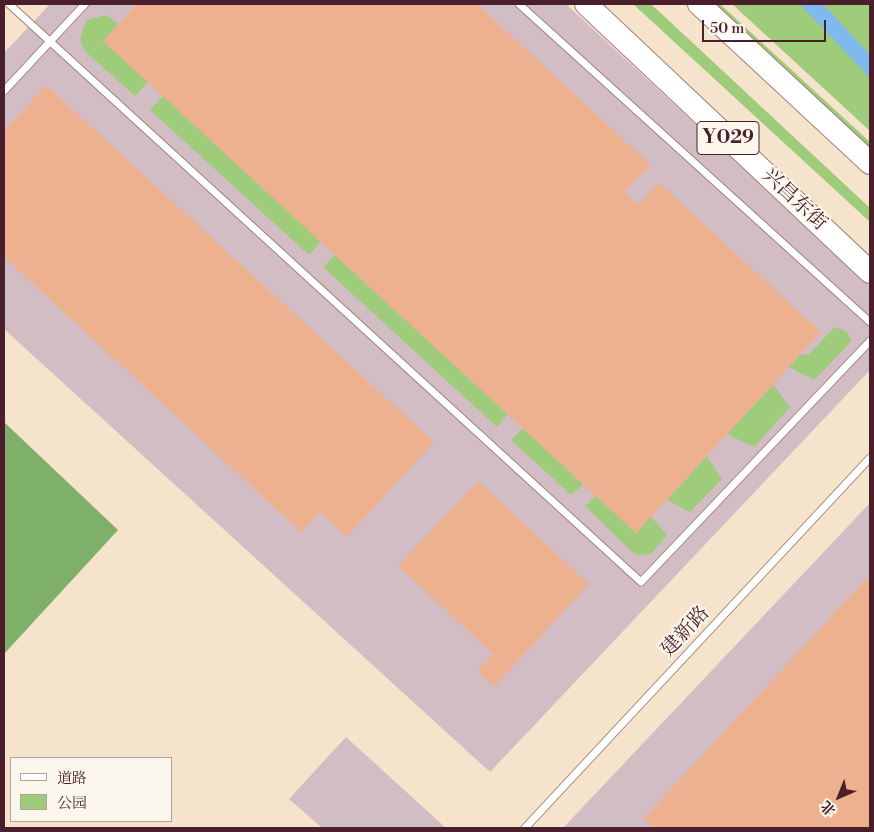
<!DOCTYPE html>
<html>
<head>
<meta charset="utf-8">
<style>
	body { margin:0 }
	#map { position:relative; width:874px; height:832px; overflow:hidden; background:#f6e3cb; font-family:"Libre Bodoni","Noto Serif SC",serif }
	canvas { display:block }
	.frame { position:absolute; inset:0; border:5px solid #4a1f2b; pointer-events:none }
	.legend { position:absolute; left:10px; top:757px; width:162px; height:65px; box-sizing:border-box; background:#fbf7ec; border:1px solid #b4a19f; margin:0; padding:6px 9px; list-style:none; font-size:15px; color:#4a1f2b }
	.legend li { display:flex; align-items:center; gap:10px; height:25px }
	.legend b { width:25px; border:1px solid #b4a19f }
	.north { position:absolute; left:814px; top:772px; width:50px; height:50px; -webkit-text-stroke:4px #fbf7ec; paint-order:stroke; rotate:224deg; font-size:14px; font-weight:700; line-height:20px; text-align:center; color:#4a1f2b }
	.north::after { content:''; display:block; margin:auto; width:18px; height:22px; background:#4a1f2b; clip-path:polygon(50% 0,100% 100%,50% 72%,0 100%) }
	.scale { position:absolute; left:702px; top:20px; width:124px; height:22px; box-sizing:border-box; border:2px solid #4a1f2b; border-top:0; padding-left:6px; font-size:15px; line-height:18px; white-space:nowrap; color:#4a1f2b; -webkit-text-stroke:4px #fbf7ec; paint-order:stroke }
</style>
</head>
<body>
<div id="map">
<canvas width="874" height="832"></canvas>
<div class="frame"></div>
<ul class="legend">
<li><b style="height:6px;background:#fff"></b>道路</li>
<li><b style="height:14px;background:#9ecc7a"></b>公园</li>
</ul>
<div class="north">北</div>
<div class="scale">50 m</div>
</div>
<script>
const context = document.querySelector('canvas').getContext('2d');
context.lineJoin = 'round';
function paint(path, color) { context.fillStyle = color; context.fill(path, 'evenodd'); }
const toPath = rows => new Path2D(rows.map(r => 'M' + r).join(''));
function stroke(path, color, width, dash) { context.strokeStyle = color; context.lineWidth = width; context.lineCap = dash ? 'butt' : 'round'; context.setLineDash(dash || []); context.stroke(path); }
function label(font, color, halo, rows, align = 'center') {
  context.font = font + ' "Libre Bodoni","Noto Serif SC",serif'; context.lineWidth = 4.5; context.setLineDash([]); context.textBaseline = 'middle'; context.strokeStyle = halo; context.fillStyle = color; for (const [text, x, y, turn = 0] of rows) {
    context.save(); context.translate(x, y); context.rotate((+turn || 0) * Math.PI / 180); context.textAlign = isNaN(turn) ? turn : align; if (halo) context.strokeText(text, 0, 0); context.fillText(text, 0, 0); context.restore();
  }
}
paint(toPath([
	[50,4,566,4,870,286,870,370,490,772,4,329,4,53],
	[870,503,870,828,563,828],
	[346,737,446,828,322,828,289,799]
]), '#d2bdc5');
paint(toPath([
	[633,4,651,4,870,208,870,222],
	[712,4,720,4,870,142,870,149],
	[732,4,870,4,870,131],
	[106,15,118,24,103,41,148,82,135,96,85,51,80,40,82,31,87,20],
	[163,96,321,241,309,255,150,110],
	[335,255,508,414,497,427,323,267],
	[835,327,846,331,852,341,814,380,789,367,800,355,809,354],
	[773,385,790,407,754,447,727,434],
	[523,428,583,484,571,495,511,440],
	[707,456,722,479,690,512,667,500],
	[596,496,636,533,651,517,667,535,651,554,639,555,632,552,585,506]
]), '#9ecc7a');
paint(toPath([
	[4,422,118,530,4,654]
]), '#7eb06a');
paint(toPath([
	[800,4,823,4,870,55,870,78]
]), '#7fb9f0');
paint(toPath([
	[137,4,477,4,651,165,624,192,638,205,659,183,821,332,636,533,103,41],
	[46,85,434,442,347,537,320,512,301,532,4,257,4,131],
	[478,481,589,584,494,687,477,671,493,654,398,566],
	[870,575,870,828,654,828,644,818]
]), '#edb190');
const service = toPath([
	[9,4,641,582,870,341],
	[519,4,870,322],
	[4,91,85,4],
	[525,828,870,458]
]);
const primary = toPath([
	[586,4,870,272],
	[699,4,870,163]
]);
stroke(service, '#a0817b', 9);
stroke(primary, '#a0817b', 24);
stroke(service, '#fff', 7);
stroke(primary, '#fff', 22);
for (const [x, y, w] of [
	[728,138,62]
]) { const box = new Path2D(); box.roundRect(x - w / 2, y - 16.5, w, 33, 4); context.fillStyle = '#fbf7ec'; context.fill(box); stroke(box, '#4a1f2b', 1); }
label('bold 19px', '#4a1f2b', null, [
	["Y029",728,138]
]);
label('20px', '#4a1f2b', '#fbf7ec', [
	["兴昌东街",794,200,43],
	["建新路",686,632,-47]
]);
</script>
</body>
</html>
